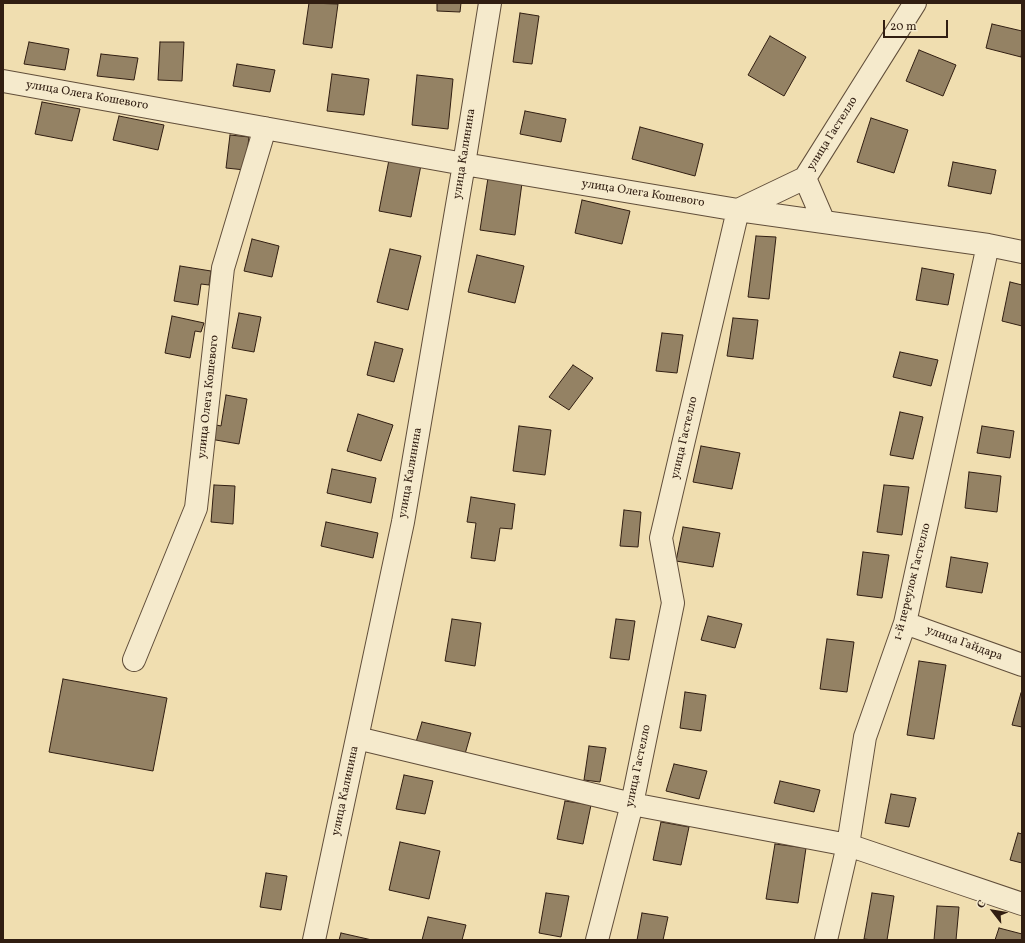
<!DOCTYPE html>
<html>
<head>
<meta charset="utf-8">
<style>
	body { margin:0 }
	#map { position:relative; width:1025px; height:943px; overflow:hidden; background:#f0deb0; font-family:Vollkorn,serif }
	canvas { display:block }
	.frame { position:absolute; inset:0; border:4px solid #311e12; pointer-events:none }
	.north { position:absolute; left:973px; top:891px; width:40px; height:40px; -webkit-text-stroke:3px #f5eacc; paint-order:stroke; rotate:301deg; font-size:11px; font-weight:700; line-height:16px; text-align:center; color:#311e12 }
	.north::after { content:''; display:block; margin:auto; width:14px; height:18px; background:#311e12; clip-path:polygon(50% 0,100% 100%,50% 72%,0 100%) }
	.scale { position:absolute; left:883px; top:20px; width:65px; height:18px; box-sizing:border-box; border:2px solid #311e12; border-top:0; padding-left:5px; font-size:12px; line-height:14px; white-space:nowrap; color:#311e12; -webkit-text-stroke:3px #f5eacc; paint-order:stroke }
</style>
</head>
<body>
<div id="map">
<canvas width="1025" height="943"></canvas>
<div class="frame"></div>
<div class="north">С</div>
<div class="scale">20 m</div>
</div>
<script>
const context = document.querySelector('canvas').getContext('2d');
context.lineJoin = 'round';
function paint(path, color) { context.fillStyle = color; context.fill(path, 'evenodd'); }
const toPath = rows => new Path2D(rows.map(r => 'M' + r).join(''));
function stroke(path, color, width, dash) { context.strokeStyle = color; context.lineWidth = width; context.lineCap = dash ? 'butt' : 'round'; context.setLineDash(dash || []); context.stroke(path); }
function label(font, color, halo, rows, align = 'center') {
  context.font = font + ' Vollkorn,serif'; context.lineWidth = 3.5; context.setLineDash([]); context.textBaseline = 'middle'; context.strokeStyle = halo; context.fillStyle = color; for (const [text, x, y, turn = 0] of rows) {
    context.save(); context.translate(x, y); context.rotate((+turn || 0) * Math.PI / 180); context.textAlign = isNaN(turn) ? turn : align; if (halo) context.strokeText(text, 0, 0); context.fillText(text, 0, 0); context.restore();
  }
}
const building = toPath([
	[309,3,338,4,332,48,303,44,309,3],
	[437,3,461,3,460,12,437,11,437,3],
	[520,13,539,16,532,64,513,62,520,13],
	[992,24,1022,31,1022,51,1021,57,986,48,992,24],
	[770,36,806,57,784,96,748,75,770,36],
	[29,42,69,49,65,70,24,64,29,42],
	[160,42,184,42,182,81,158,80,160,42],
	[919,50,956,65,943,96,906,81,919,50],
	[101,54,138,58,134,80,97,76,101,54],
	[237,64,275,70,270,92,233,86,237,64],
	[332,74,369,79,364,115,327,111,332,74],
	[417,75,453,79,448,129,412,125,417,75],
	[42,102,80,109,72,141,35,134,42,102],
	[525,111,566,119,561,142,520,134,525,111],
	[119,116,164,125,158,150,113,140,119,116],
	[871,118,908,130,894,173,857,162,871,118],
	[640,127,703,144,695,176,632,159,640,127],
	[230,135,249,137,245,170,226,168,230,135],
	[389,160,421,165,411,217,379,211,389,160],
	[953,162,996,170,991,194,948,186,953,162],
	[488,178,522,183,515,235,480,230,488,178],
	[582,200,630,211,622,244,575,233,582,200],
	[756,236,776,237,769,299,748,297,756,236],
	[252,239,279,246,272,277,244,271,252,239],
	[390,249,421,256,408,310,377,302,390,249],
	[477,255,524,266,515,303,468,292,477,255],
	[180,266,211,271,209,285,201,284,198,305,174,301,180,266],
	[922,268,954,274,948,305,916,300,922,268],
	[1010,282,1022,285,1022,326,1002,321,1010,282],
	[239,313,261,317,254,352,232,348,239,313],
	[172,316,204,323,201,332,195,331,190,358,165,353,172,316],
	[733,318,758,320,753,359,727,356,733,318],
	[662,333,683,335,677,373,656,371,662,333],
	[375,342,403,349,394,382,367,375,375,342],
	[900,352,938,360,931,386,893,377,900,352],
	[573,365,593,378,569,410,549,397,573,365],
	[226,395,247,399,239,444,210,439,212,424,221,426,226,395],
	[900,412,923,417,913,459,890,455,900,412],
	[358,414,393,425,381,461,347,451,358,414],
	[519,426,551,430,545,475,513,471,519,426],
	[982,426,1014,431,1010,458,977,453,982,426],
	[701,446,740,453,732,489,693,482,701,446],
	[332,469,376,478,371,503,327,493,332,469],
	[969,472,1001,476,997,512,965,508,969,472],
	[214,485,235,486,233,524,211,522,214,485],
	[884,485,909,487,902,535,877,532,884,485],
	[471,497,515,504,512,529,500,528,495,561,471,558,476,523,467,522,471,497],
	[624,510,641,512,638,547,620,546,624,510],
	[326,522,378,533,373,558,321,546,326,522],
	[683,527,720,533,713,567,676,561,683,527],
	[863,552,889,555,882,598,857,595,863,552],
	[951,557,988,563,982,593,946,587,951,557],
	[708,616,742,624,735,648,701,640,708,616],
	[452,619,481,623,475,666,445,661,452,619],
	[616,619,635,621,629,660,610,658,616,619],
	[827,639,854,642,847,692,820,689,827,639],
	[919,661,946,665,934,739,907,735,919,661],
	[63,679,167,698,153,771,49,752,63,679],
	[685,692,706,695,701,731,680,728,685,692],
	[1021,693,1022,693,1022,727,1012,725,1021,693],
	[422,722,471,733,465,754,416,742,422,722],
	[589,746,606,748,600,782,584,780,589,746],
	[674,764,707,771,699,799,666,791,674,764],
	[404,775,433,781,425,814,396,809,404,775],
	[780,781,820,790,814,812,774,803,780,781],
	[891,794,916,798,909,827,885,823,891,794],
	[565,801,591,805,583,844,557,839,565,801],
	[661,822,689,827,681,865,653,860,661,822],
	[1018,833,1022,834,1022,863,1010,860,1018,833],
	[400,842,440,851,429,899,389,890,400,842],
	[775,844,806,848,798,903,766,899,775,844],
	[266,873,287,876,281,910,260,907,266,873],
	[546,893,569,896,561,937,539,933,546,893],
	[872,893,894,896,887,940,873,940,864,939,872,893],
	[937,906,959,907,956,940,934,940,937,906],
	[642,913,668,917,663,940,637,940,642,913],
	[428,917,466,925,462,940,422,940,428,917],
	[999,928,1022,934,1022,940,995,940,999,928],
	[341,933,372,940,339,940,341,933]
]);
paint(building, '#948264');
stroke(building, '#311e12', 1);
const minor = toPath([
	[3,81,464,164,738,210,988,245,1022,252],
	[805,178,824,222],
	[905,623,1022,665],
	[134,660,196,508,223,268,265,128],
	[357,738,632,804,848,845,1022,904],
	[314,940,403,522,464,164,490,3],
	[597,940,632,804,673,603,661,538,738,210,805,178,915,3],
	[826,940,848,845,865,737,905,623,988,245]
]);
stroke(minor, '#614e3a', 24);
stroke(minor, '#f5eacc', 22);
label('12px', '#311e12', '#f5eacc', [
	["улица Олега Кошевого",87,96,10],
	["улица Гастелло",833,134,-58],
	["улица Калинина",465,154,-81],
	["улица Олега Кошевого",643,194,9],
	["улица Олега Кошевого",209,397,-84],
	["улица Гастелло",685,438,-77],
	["улица Калинина",411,473,-80],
	["1-й переулок Гастелло",913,582,-76],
	["улица Гайдара",964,644,20],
	["улица Гастелло",639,766,-78],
	["улица Калинина",346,791,-78]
]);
</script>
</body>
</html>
